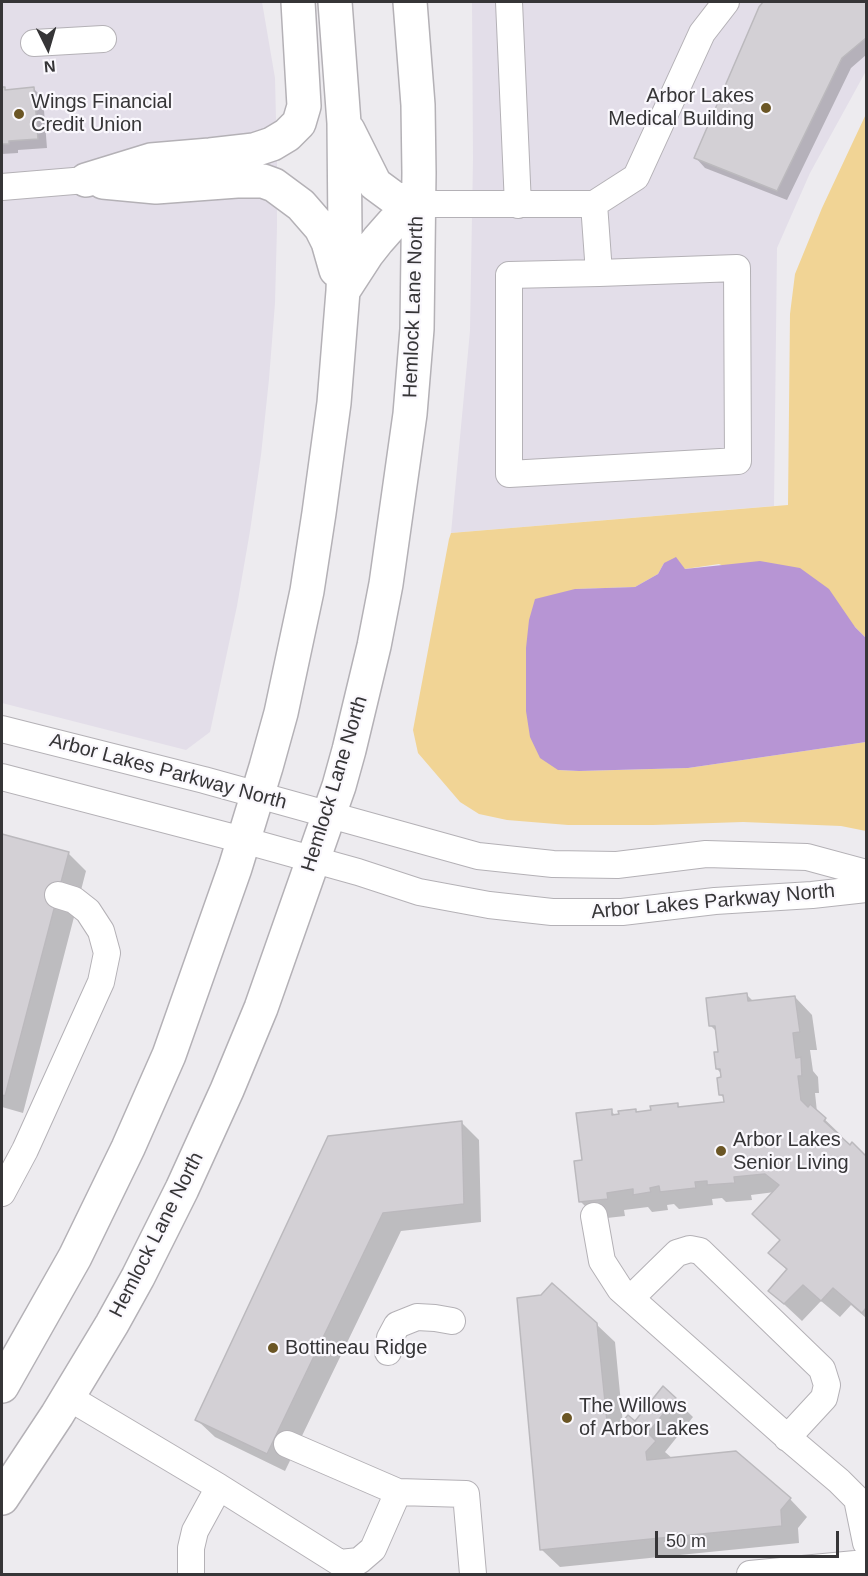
<!DOCTYPE html>
<html>
<head>
<meta charset="utf-8">
<style>
	body { margin:0 }
	#map { position:relative; width:868px; height:1576px; overflow:hidden; background:#edebef; font-family:Helvetica,sans-serif }
	canvas { display:block }
	.frame { position:absolute; inset:0; border:3px solid #363537; pointer-events:none }
	.north { position:absolute; left:18px; top:18px; width:60px; height:60px; -webkit-text-stroke:4px #faf8fd; paint-order:stroke; rotate:175deg; font-size:16px; font-weight:700; line-height:24px; text-align:center; color:#363537 }
	.north::after { content:''; display:block; margin:auto; width:21px; height:27px; background:#363537; clip-path:polygon(50% 0,100% 100%,50% 72%,0 100%) }
	.scale { position:absolute; left:655px; top:1531px; width:184px; height:27px; box-sizing:border-box; border:3px solid #363537; border-top:0; padding-left:8px; font-size:18px; line-height:21px; white-space:nowrap; color:#363537; -webkit-text-stroke:4px #faf8fd; paint-order:stroke }
</style>
</head>
<body>
<div id="map">
<canvas width="868" height="1576"></canvas>
<div class="frame"></div>
<div class="north">N</div>
<div class="scale">50 m</div>
</div>
<script>
const context = document.querySelector('canvas').getContext('2d');
context.lineJoin = 'round';
function paint(path, color) { context.fillStyle = color; context.fill(path, 'evenodd'); }
const toPath = rows => new Path2D(rows.map(r => 'M' + r).join(''));
function stroke(path, color, width, dash) { context.strokeStyle = color; context.lineWidth = width; context.lineCap = dash ? 'butt' : 'round'; context.setLineDash(dash || []); context.stroke(path); }
function label(font, color, halo, rows, align = 'center') {
  context.font = font + ' Helvetica,sans-serif'; context.lineWidth = 4.5; context.setLineDash([]); context.textBaseline = 'middle'; context.strokeStyle = halo; context.fillStyle = color; for (const [text, x, y, turn = 0] of rows) {
    context.save(); context.translate(x, y); context.rotate((+turn || 0) * Math.PI / 180); context.textAlign = isNaN(turn) ? turn : align; if (halo) context.strokeText(text, 0, 0); context.fillText(text, 0, 0); context.restore();
  }
}
paint(toPath([
	[2,2,262,2,275,78,277,162,277,227,275,303,269,379,261,455,250,531,237,606,210,732,186,750,2,703],
	[472,2,866,2,866,71,810,173,777,248,774,506,451,533,470,331,473,159]
]), '#e3dee9');
paint(toPath([
	[866,114,866,638,855,627,719,564,685,569,664,563,658,574,635,587,575,589,558,770,579,771,688,768,866,742,866,831,841,826,743,822,653,825,568,825,507,820,479,814,460,802,418,753,413,730,449,539,451,533,788,505,790,314,795,274,822,208]
]), '#f1d495');
paint(toPath([
	[676,557,685,569,760,561,800,568,829,589,855,627,866,638,866,742,688,768,579,771,558,770,540,758,530,737,526,711,526,648,529,620,535,599,575,589,635,587,658,574,664,563]
]), '#b795d4');
paint(toPath([
	[765,2,866,2,866,55,851,68,787,200,705,168,696,158,760,8],
	[4,88,7,91,33,88,43,98,47,148,18,150,18,153,2,154,2,89],
	[2,836,68,853,86,871,23,1113,2,1107],
	[747,995,754,1002,795,997,812,1015,817,1050,810,1050,813,1071,818,1077,819,1093,815,1093,817,1112,842,1136,841,1139,850,1147,852,1145,866,1158,866,1318,851,1305,840,1317,821,1301,802,1321,770,1291,788,1271,770,1253,781,1241,775,1192,751,1195,752,1200,726,1202,722,1198,712,1199,713,1205,679,1209,674,1204,667,1205,668,1210,652,1212,648,1207,624,1210,625,1216,598,1219,581,1202,584,1161,611,1111,616,1116,636,1111,638,1113,677,1105,680,1108,725,1103,725,1099,720,1094,722,1074,717,1069,720,1053,717,1032,711,1026],
	[462,1123,479,1140,481,1222,401,1231,285,1471,215,1437,197,1420],
	[596,1324,615,1342,623,1424,635,1424,664,1389,693,1417,665,1452,673,1459,790,1499,807,1517,798,1528,799,1543,560,1567,542,1550]
]), '#0003');
const building = toPath([
	[763,2,866,2,866,38,842,58,777,191,694,158,759,7,763,2],
	[2,87,5,87,5,90,34,87,38,139,9,141,9,144,2,144,2,87],
	[2,834,69,852,5,1096,2,1095,2,834],
	[747,993,748,1001,795,996,800,1032,793,1033,796,1058,801,1057,802,1076,798,1076,801,1100,808,1107,810,1104,826,1118,824,1121,850,1145,852,1142,866,1156,866,1308,862,1313,833,1288,821,1301,803,1285,784,1304,768,1291,787,1269,768,1253,780,1240,752,1214,779,1185,765,1174,734,1177,735,1183,707,1185,707,1181,695,1182,696,1188,660,1192,659,1186,650,1188,651,1192,633,1195,633,1189,607,1193,608,1199,579,1202,574,1161,582,1160,576,1113,612,1109,612,1115,619,1114,618,1111,636,1109,636,1112,651,1110,650,1106,678,1103,678,1107,724,1102,723,1095,719,1095,717,1078,721,1077,720,1069,716,1069,714,1052,718,1052,715,1026,709,1026,706,998,747,993],
	[462,1121,464,1204,383,1213,267,1454,195,1420,328,1136,462,1121],
	[552,1283,597,1323,608,1431,615,1430,628,1415,635,1421,663,1386,676,1398,648,1433,656,1441,646,1452,647,1460,736,1451,791,1498,781,1510,782,1526,540,1550,517,1298,541,1295,552,1283]
]);
paint(building, '#d3d0d5');
stroke(building, '#bbb9bd', 1.5);
const minor = toPath([
	[509,2,518,205],
	[34,43,103,39],
	[2,187,86,180],
	[418,204,594,204,636,177,702,33,726,2],
	[594,204,599,273,509,275,509,474,738,461,737,268,599,273],
	[2,729,204,780,478,856,553,864,617,865,706,854,807,857,866,873],
	[2,777,243,840,358,872,419,892,489,905,552,912,622,912,715,901,812,895,866,889],
	[2,1193,25,1150,101,982,107,953,101,931,88,911,74,900,58,895],
	[594,1216,602,1261,620,1289,787,1437,839,1481,857,1499,866,1543],
	[631,1298,677,1253,690,1249,700,1251,822,1369,827,1385,824,1398,787,1438],
	[388,1352,390,1338,397,1325,417,1317,435,1318,452,1321],
	[68,1397,219,1487,340,1563,359,1561,373,1549,398,1492],
	[287,1444,398,1492,466,1494,473,1574],
	[191,1574,191,1548,195,1531,219,1487],
	[750,1574,866,1563]
]);
const major = toPath([
	[348,130,375,184,394,198,418,204],
	[86,180,151,160,210,155,254,150,272,144,287,135,299,123,304,106,298,2],
	[103,182,156,187,237,181,263,181,274,185,301,205,321,228,328,242,336,270],
	[343,291,367,254,378,240,393,223,418,204],
	[2,1386,75,1257,128,1148,169,1055,235,868,266,767,281,713,307,591,319,513,334,403,343,291,345,233,344,123,335,2],
	[2,1498,57,1415,112,1324,138,1277,182,1189,227,1090,261,1008,339,786,349,750,374,646,386,584,410,414,417,329,419,173,418,105,410,2]
]);
stroke(minor, '#b4b1b6', 28);
stroke(major, '#b4b1b6', 36);
stroke(minor, '#fff', 26);
stroke(major, '#fff', 33);
for (const [x, y, r, color] of [
	[766,108,6,"#6b5625"],
	[19,114,6,"#6b5625"],
	[721,1151,6,"#6b5625"],
	[273,1348,6,"#6b5625"],
	[567,1418,6,"#6b5625"]
]) { const dot = new Path2D(); dot.arc(x, y, r, 0, 2 * Math.PI); context.fillStyle = color; context.fill(dot); stroke(dot, '#faf8fd', 2); }
label('20px', '#363537', '#faf8fd', [
	["Arbor Lakes",754,96,"right"],
	["Medical Building",754,119,"right"],
	["Wings Financial",31,102],
	["Credit Union",31,125],
	["Arbor Lakes",733,1140],
	["Senior Living",733,1163],
	["Bottineau Ridge",285,1348],
	["The Willows",579,1406],
	["of Arbor Lakes",579,1429]
], 'left');
label('20px', '#363537', '#faf8fd', [
	["Hemlock Lane North",414,307,-88],
	["Arbor Lakes Parkway North",168,772,15],
	["Hemlock Lane North",335,784,-73],
	["Arbor Lakes Parkway North",713,902,-5],
	["Hemlock Lane North",157,1235,-63]
]);
</script>
</body>
</html>
